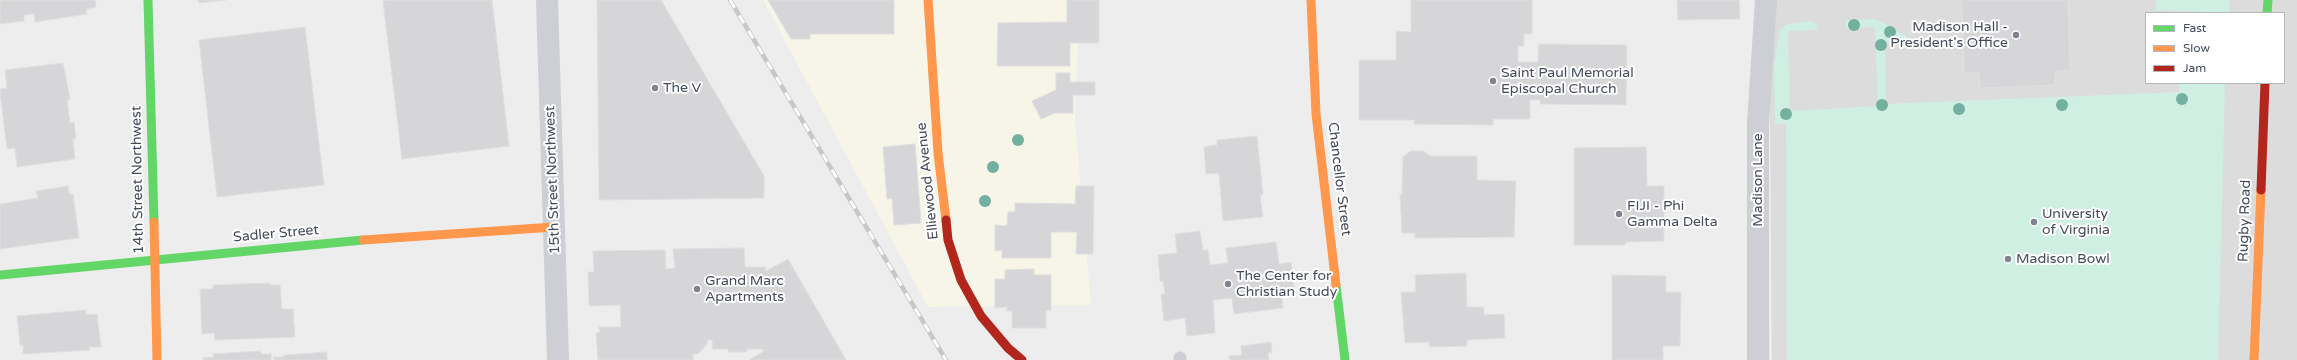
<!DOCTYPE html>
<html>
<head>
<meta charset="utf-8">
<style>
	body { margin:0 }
	#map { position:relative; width:2297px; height:360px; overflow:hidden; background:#eeeded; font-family:"Varela Round",sans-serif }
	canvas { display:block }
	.legend { position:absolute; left:2145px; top:12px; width:140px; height:72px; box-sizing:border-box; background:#fff; border:1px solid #b4b7bd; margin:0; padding:5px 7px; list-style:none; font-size:12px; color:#444b5b }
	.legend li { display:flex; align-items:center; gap:8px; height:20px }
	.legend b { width:20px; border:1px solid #b4b7bd }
</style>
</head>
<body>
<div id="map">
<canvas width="2297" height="360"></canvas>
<ul class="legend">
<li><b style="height:5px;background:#63d668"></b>Fast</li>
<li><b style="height:5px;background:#ff974d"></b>Slow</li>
<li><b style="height:5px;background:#b3261e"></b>Jam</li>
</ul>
</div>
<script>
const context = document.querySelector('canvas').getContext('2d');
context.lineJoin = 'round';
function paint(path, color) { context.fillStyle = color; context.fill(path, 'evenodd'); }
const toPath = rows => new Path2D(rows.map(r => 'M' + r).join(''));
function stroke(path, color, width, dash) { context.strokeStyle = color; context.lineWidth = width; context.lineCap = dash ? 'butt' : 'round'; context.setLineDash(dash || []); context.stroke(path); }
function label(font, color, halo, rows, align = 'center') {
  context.font = font + ' "Varela Round",sans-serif'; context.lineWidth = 4; context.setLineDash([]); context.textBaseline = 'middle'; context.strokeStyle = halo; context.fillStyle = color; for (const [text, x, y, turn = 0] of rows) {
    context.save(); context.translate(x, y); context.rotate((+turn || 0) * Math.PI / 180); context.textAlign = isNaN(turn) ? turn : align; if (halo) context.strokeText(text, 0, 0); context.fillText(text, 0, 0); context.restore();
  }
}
paint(toPath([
	[763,0,1080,0,1075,119,1091,305,928,307]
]), '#f6f5e8');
paint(toPath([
	[1769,0,2297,0,2297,360,1772,360],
	[2146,13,2284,13,2284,83,2146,83]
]), '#dcdcdd');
paint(toPath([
	[2156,0,2230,0,2229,13,2156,10],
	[1876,19,1906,36,1908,39,1906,42,1885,43,1886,104,2179,92,2179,83,2225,83,2218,360,1787,360,1786,124,1775,124,1774,65,1780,30,1787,24,1811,21,1818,26,1816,30,1788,31,1790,111,1878,106,1875,27,1846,28,1846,20]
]), '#cfefe3');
const building = toPath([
	[0,0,95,0,96,7,86,9,87,14,35,22,34,14,24,15,24,21,0,24,0,0],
	[198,0,226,0,199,3,198,0],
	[393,0,492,0,509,146,402,159,383,1,393,0],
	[597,0,661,0,764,176,764,198,599,200,597,0],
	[768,0,894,0,894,34,810,34,810,39,791,39,768,0],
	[1067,0,1099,0,1099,43,1070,43,1070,66,997,66,998,23,1067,22,1067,0],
	[1411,0,1532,0,1532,34,1524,34,1524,46,1518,46,1518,62,1538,62,1539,44,1627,45,1626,105,1540,104,1540,100,1530,100,1530,119,1493,119,1493,125,1414,124,1414,120,1359,120,1359,60,1396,60,1396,31,1411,32,1411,0],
	[1677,0,1739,0,1740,19,1678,20,1677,0],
	[1962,0,2068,0,2070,70,2055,71,2055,85,1980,88,1979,72,1964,73,1962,0],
	[305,27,324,185,217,197,199,40,305,27],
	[63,63,70,99,67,100,70,123,74,122,76,139,73,139,75,159,17,167,15,148,7,149,0,92,0,89,7,88,5,70,63,63],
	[1056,73,1070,73,1070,82,1095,82,1095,95,1073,95,1073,113,1055,113,1041,119,1032,101,1056,90,1056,73],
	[1257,136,1263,195,1260,195,1263,217,1223,221,1219,173,1206,174,1204,147,1217,145,1217,140,1257,136],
	[915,144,921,223,894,225,892,198,887,199,883,147,915,144],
	[1646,147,1647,186,1664,186,1664,241,1626,242,1625,245,1574,245,1574,148,1646,147],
	[1410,151,1424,151,1430,156,1477,156,1477,180,1516,181,1514,237,1415,238,1415,233,1402,233,1400,194,1402,195,1403,157,1410,151],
	[68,186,69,194,73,194,79,238,0,249,0,204,38,198,36,191,68,186],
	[1076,186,1094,186,1093,254,1076,254,1077,232,1051,232,1051,258,1002,258,1002,250,995,251,995,225,1007,226,1008,212,1015,212,1015,203,1075,204,1076,186],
	[1200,231,1203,250,1208,250,1210,265,1228,263,1226,248,1276,242,1279,264,1291,262,1294,287,1281,288,1283,308,1234,314,1232,298,1213,300,1215,333,1187,336,1185,318,1164,321,1161,294,1165,294,1163,281,1160,282,1158,255,1177,253,1175,234,1200,231],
	[744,248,745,267,765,267,766,271,788,259,846,360,749,360,764,351,763,349,747,349,747,352,728,352,728,349,713,349,712,340,707,340,707,344,698,354,693,354,693,360,598,360,596,333,600,332,599,327,621,327,620,305,589,306,588,272,594,272,593,251,665,250,666,269,675,268,673,249,744,248],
	[1034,269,1034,275,1051,275,1051,310,1046,311,1046,328,1012,328,1012,311,1006,311,1007,307,995,308,995,279,1005,279,1005,270,1034,269],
	[1466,273,1467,307,1484,307,1484,315,1504,314,1505,338,1467,340,1467,346,1429,347,1429,342,1405,343,1401,292,1416,292,1415,275,1466,273],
	[1612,275,1666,276,1666,292,1681,292,1680,346,1663,346,1663,360,1612,360,1612,275],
	[270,283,270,285,280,285,282,309,293,309,295,337,215,340,214,333,202,334,200,289,213,289,213,285,270,283],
	[86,310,86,315,97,314,101,347,89,347,90,350,23,354,23,345,20,345,17,316,86,310],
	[1271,342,1272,352,1268,353,1269,360,1230,360,1229,356,1242,355,1241,346,1271,342],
	[260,351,261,354,271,354,271,360,203,360,203,358,214,357,213,354,260,351],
	[327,352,327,360,274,360,274,357,284,357,284,355,327,352]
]);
paint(building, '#d6d6d9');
stroke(building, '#dfdfe0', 1);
stroke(toPath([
	[1180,358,1180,360]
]), '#cecfd4', 13);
stroke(toPath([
	[547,0,558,360],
	[1758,360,1758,123,1766,0]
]), '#cecfd4', 22);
stroke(toPath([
	[148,0,154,222],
	[2267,13,2268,0],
	[0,275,363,240],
	[1336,285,1345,360]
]), '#63d668', 9);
stroke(toPath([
	[928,0,938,153,946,220],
	[1311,0,1316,114,1336,285],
	[154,222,157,360],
	[363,240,554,227],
	[2254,360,2261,190]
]), '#ff974d', 9);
stroke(toPath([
	[2261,190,2265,83],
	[946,220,948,240,961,280,981,316,1008,348,1022,360]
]), '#b3261e', 9);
const rail = toPath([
	[730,0,946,360]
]);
stroke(rail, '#c5c7ca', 4.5);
stroke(rail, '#fff', 3, [9]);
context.fillStyle = '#74b09f';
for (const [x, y] of [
	[1854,25],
	[1890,32],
	[1881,45],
	[2182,99],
	[1882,105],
	[2062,105],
	[1959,109],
	[1786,114],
	[1018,140],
	[993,167],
	[985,201]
]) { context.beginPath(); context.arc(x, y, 6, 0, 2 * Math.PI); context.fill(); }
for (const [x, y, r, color] of [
	[2016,35,4,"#80848e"],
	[1493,81,4,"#80848e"],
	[655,88,4,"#80848e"],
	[1619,214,4,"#80848e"],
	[2034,222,4,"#80848e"],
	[2008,259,4,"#80848e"],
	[1228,284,4,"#80848e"],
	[697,289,4,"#80848e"]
]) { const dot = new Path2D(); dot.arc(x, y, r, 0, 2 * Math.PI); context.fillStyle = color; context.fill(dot); stroke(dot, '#fff', 1.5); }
label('14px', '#444b5b', '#fff', [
	["Madison Hall -",2008,27,"right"],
	["President's Office",2008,43,"right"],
	["Saint Paul Memorial",1501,73],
	["Episcopal Church",1501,89],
	["The V",663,88],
	["FIJI - Phi",1627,206],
	["Gamma Delta",1627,222],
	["University",2042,214],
	["of Virginia",2042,230],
	["Madison Bowl",2016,259],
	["The Center for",1236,276],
	["Christian Study",1236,292],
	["Grand Marc",705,281],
	["Apartments",705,297]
], 'left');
label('14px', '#444b5b', '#fff', [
	["Chancellor Street",1339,179,83],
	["14th Street Northwest",138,180,-91],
	["15th Street Northwest",553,180,-92],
	["Madison Lane",1758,180,-90],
	["Elliewood Avenue",928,181,-96],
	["Rugby Road",2245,221,-88],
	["Sadler Street",276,234,-5]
]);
</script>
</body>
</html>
